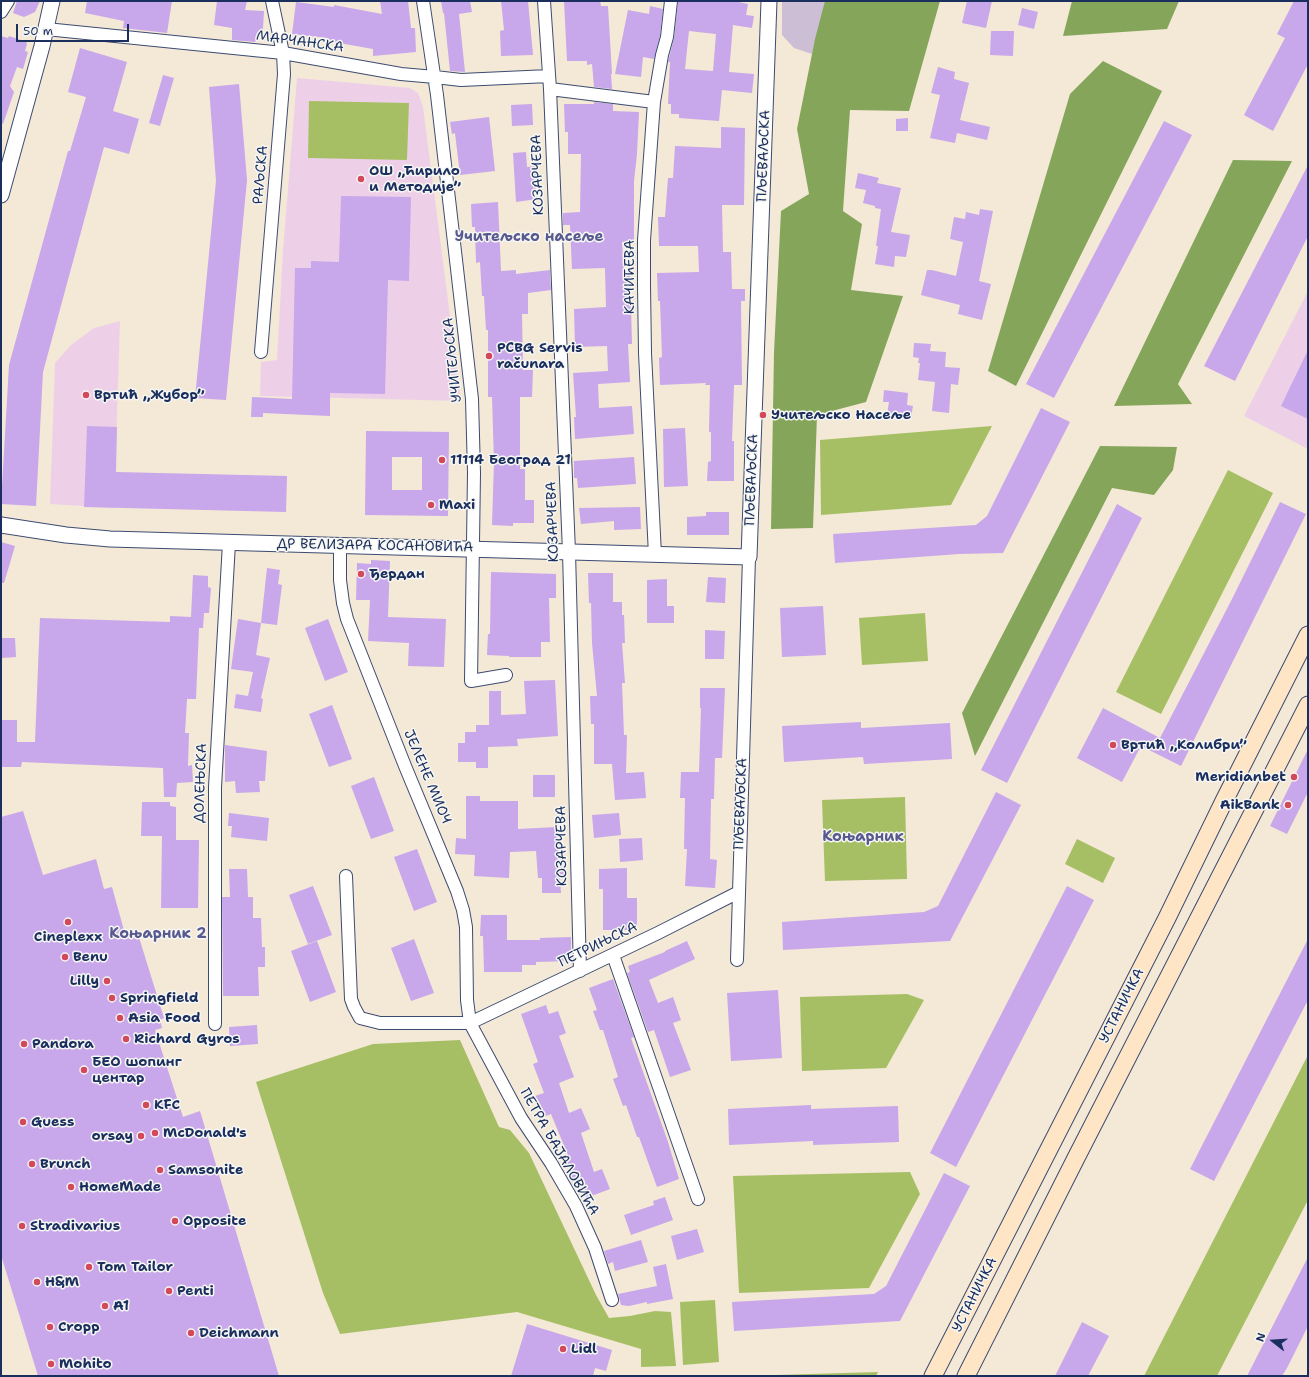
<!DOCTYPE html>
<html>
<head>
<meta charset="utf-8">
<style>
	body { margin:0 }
	#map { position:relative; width:1309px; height:1377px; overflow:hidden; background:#f4e8d7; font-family:"Shantell Sans",sans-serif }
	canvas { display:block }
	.frame { position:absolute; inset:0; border:2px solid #1b2f5e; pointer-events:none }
	.north { position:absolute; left:1253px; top:1321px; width:40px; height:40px; -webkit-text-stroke:3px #f6f6f2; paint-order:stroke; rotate:287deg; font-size:11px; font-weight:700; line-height:16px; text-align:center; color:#1b2f5e }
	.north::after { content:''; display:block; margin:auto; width:14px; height:18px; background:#1b2f5e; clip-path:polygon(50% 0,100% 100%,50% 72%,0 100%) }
	.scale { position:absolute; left:16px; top:24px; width:113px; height:18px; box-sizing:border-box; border:2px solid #1b2f5e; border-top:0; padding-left:5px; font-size:12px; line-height:14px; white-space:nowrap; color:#1b2f5e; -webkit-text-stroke:3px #f6f6f2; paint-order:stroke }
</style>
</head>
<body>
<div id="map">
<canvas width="1309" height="1377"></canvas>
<div class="frame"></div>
<div class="north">N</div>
<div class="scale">50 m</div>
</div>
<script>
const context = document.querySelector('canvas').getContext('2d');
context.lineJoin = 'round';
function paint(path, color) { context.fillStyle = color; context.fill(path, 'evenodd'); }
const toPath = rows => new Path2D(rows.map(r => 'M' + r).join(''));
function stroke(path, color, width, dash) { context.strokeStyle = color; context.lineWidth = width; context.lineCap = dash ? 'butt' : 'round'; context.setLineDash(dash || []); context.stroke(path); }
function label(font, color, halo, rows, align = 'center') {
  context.font = font + ' "Shantell Sans",sans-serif'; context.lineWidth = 3; context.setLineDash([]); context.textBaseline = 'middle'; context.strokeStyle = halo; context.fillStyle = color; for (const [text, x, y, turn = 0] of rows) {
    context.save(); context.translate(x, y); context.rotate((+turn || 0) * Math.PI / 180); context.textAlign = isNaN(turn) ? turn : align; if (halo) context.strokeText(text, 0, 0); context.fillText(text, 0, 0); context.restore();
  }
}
paint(toPath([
	[297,78,410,88,418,93,423,107,461,401,260,396,261,362,277,360,283,251],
	[1308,291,1308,449,1244,416],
	[120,321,114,508,50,504,55,363,71,345,94,328]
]), '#edd0e8');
paint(toPath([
	[782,1,826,1,812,54,794,48,782,35]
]), '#ccbed4');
paint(toPath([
	[309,101,409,103,407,160,308,158],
	[992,426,951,505,821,515,820,440],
	[1228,470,1273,493,1161,714,1116,692],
	[925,613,928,661,862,665,859,618],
	[905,797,907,879,825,881,822,800],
	[1077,839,1115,858,1103,883,1065,864],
	[907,994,924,1000,886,1068,802,1071,800,997],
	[460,1040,499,1127,510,1130,529,1153,596,1295,609,1318,630,1316,655,1311,671,1312,676,1366,641,1367,641,1349,517,1312,340,1334,323,1293,256,1082,373,1044],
	[1308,1055,1308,1200,1217,1376,1144,1376],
	[910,1172,920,1194,869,1288,739,1293,733,1176],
	[715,1300,719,1362,683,1365,680,1302],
	[878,1372,876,1376,742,1376]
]), '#a7bf64');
paint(toPath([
	[825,1,940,1,909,111,850,110,843,211,862,224,851,290,903,296,866,402,817,415,813,528,771,529,774,352,781,211,809,194,797,129,815,39],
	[1072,1,1179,1,1167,29,1063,36],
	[1103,61,1162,91,1016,386,988,371,1070,94],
	[1233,160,1292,161,1178,384,1192,404,1114,406],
	[1100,446,1177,447,1173,470,1154,495,1112,488,975,756,962,713]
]), '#85a65a');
paint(toPath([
	[17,1,40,1,35,12,24,17,13,13],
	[87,1,172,1,167,33,123,28,124,21,85,13],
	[217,1,247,1,245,10,264,11,263,28,255,42,232,40,232,28,214,25],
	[380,1,408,1,411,28,415,28,416,52,373,56,373,49,328,41,328,38,292,34,296,2,334,7,334,5,382,14],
	[441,1,470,1,472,12,459,14,465,72,450,71,444,13,443,13],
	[501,1,528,1,533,55,501,56,500,31,504,30],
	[564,1,600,1,601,6,608,6,612,74,611,74,612,89,594,87,592,64,587,65,587,61,567,61],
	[678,1,734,1,748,4,746,15,754,16,752,28,733,25,729,72,754,74,752,93,722,90,719,121,679,118,679,114,671,114,671,104,668,104,670,62,668,62,674,38],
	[689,31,716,34,713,71,685,69],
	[967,1,992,1,986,28,962,23],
	[1294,1,1308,1,1308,64,1273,131,1244,115,1285,38,1277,34],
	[650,6,663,9,660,36,654,59,643,57,641,77,615,74,628,10,649,14],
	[1022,8,1038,12,1034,29,1018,25],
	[991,31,1014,31,1013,56,990,55],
	[1,36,8,38,9,36,27,42,26,44,27,44,25,51,28,52,23,69,17,67,10,86,14,92,3,124,1,123],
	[80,48,127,62,113,111,139,119,129,154,104,147,43,372,36,506,1,504,9,365,68,151,70,151,86,97,68,92],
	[938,67,955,72,954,79,969,83,960,120,990,127,987,140,957,133,955,143,930,138,940,95,931,93],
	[163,75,174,78,160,126,149,123],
	[239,84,247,180,226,400,195,398,216,181,209,87],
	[594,102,613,104,613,111,639,112,637,154,634,181,634,242,622,242,624,272,630,271,632,344,628,344,630,382,598,384,599,408,632,406,634,434,575,439,574,417,576,417,573,373,608,371,607,346,575,347,574,309,606,307,605,268,572,269,570,225,563,225,563,213,580,212,581,154,568,154,568,132,565,132,564,104,594,104],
	[532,104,533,125,512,126,511,105],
	[489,117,495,171,460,175,455,133,452,134,450,122],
	[908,118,908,131,896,131,896,119],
	[1164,121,1192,135,1054,398,1026,384],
	[721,127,745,128,744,205,722,205,723,252,731,252,732,289,745,289,745,301,741,301,742,385,734,385,732,441,734,441,734,481,707,481,708,462,711,461,711,432,709,432,710,385,705,385,706,383,660,385,659,358,662,357,660,301,658,301,657,273,699,272,698,246,659,246,658,217,665,217,668,178,673,178,675,146,721,148],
	[526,152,527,167,537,166,538,178,535,178,537,199,516,202,513,153],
	[1308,165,1308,236,1235,381,1204,366],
	[858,173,879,178,877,183,901,188,891,232,910,235,906,257,895,256,894,267,875,264,878,246,876,246,881,209,875,208,875,206,863,203,866,190,855,188],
	[341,196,411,197,409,281,388,280,385,394,330,393,330,416,263,413,263,417,251,417,252,397,292,399,295,268,311,268,311,261,339,262],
	[498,202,501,271,516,270,516,274,550,270,550,275,551,290,528,293,528,314,522,314,523,370,533,370,532,397,520,397,520,469,525,469,525,500,534,500,534,523,513,523,513,526,492,525,494,462,492,397,488,397,488,330,486,330,484,296,482,296,480,262,476,263,475,227,472,227,471,204],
	[980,209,993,211,979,281,991,284,982,320,958,314,960,305,921,295,927,270,932,270,956,276,963,242,950,239,954,217,965,219,966,212,979,215],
	[914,343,931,344,930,351,946,352,945,367,960,368,958,385,951,384,949,413,932,411,935,382,918,380,920,363,918,363,919,358,913,357],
	[1308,350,1308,419,1281,406],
	[884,390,908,393,907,405,913,406,911,417,887,415,889,402,883,402],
	[1041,408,1070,422,1003,553,959,554,835,563,833,534,976,525,987,516],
	[87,426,117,427,116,472,287,476,286,512,84,507],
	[685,428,688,486,664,487,663,429],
	[366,431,449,432,448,516,365,515],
	[392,457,422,457,422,490,392,490],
	[634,457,636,484,578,488,577,478,574,478,574,461],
	[1280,502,1306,514,1181,766,1141,746,1122,782,1077,758,1103,708,1160,738,1231,601],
	[1117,504,1142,518,1007,783,981,770],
	[640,507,641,529,614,530,614,521,581,524,579,508],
	[706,512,729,512,729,535,687,535,687,517,706,516],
	[1,542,15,546,4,583,1,583],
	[371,560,390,561,388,617,446,619,444,667,408,666,409,643,368,641,370,600,356,600,357,563,371,564],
	[267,568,280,570,278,584,282,585,277,625,261,623],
	[491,572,556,574,556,598,549,598,550,642,541,642,541,657,509,657,509,656,487,655,488,634,490,634],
	[588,573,613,573,613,602,622,602,622,615,624,615,625,643,622,643,625,683,622,683,624,735,627,735,626,773,644,772,646,798,615,800,612,764,594,764,594,724,591,724,590,696,597,696,592,643,591,603,589,603],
	[193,575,208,576,208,587,211,588,209,613,204,613,203,628,199,628,196,699,187,699,185,733,189,733,188,766,192,765,193,782,177,783,176,797,164,797,163,768,22,762,21,767,1,767,1,720,17,720,17,742,35,742,40,618,170,622,170,616,191,617],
	[708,577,726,578,725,603,706,602],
	[667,579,667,606,674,606,674,623,647,623,647,580],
	[823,606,826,655,782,657,780,608],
	[238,619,261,623,256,655,270,658,261,698,263,699,261,712,234,708,236,694,248,696,253,672,231,669],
	[328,619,348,672,325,681,305,628],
	[705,630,725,631,724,659,705,659],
	[1,638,15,638,16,657,1,658],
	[555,680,558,736,517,739,518,746,488,747,488,768,476,768,476,762,458,762,458,743,465,743,465,732,476,732,476,725,489,725,489,691,501,691,501,715,526,714,524,681],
	[700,688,725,688,722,758,715,758,714,799,711,799,710,859,717,860,715,888,685,886,687,849,684,849,685,798,680,798,681,772,699,772,701,708,700,708],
	[332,705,352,759,329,767,309,714],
	[861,722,861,728,950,723,952,759,864,764,863,757,784,762,782,726],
	[225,745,267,751,265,781,259,781,260,792,236,793,235,781,225,782],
	[1308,749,1308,792,1287,834,1270,826],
	[533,775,555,775,555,797,533,797],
	[374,777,394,831,371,839,351,786],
	[996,792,1021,805,950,941,783,950,782,922,924,912,938,906],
	[466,796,480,796,480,801,518,801,518,829,557,827,558,861,563,861,564,876,560,877,561,893,542,893,542,878,538,878,536,851,510,852,509,878,474,876,475,855,455,854,456,838,466,839],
	[142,802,170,802,170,806,176,807,176,840,199,840,198,908,161,908,162,836,141,836],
	[23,811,43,875,96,859,104,889,112,887,125,934,137,931,164,1018,160,1020,162,1028,155,1030,183,1117,200,1111,279,1376,38,1376,1,1255,1,817],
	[229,813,269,818,267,841,231,837,232,826,228,826],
	[619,813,621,835,594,838,592,815],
	[642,838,643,860,620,862,619,839],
	[417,849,437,902,414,911,394,857],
	[627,868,627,898,637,898,637,930,603,930,603,889,599,889,599,869],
	[229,869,247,869,248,897,253,897,253,918,261,918,262,947,265,947,265,967,258,967,259,996,223,996,222,897,230,897],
	[313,886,332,935,308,944,289,895],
	[1067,886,1094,900,956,1167,930,1153],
	[481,915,507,915,507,940,540,940,540,938,571,937,571,961,536,962,536,965,522,965,522,972,484,972,483,936,480,936],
	[414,939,434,993,411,1001,391,948],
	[1308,939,1308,1000,1214,1181,1190,1169],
	[317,941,336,992,310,1002,291,951],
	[687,941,695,959,649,980,658,1003,673,997,681,1020,673,1023,691,1070,670,1077,654,1030,648,1032,627,973,630,972,628,966,665,952,665,951],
	[613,979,634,1037,631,1038,668,1142,679,1179,657,1187,639,1137,637,1137,626,1105,623,1106,613,1079,618,1077,603,1030,600,1030,593,1011,597,1010,589,988],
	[778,990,782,1058,731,1061,727,993],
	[546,1005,549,1014,558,1011,566,1033,559,1036,574,1077,559,1083,569,1113,581,1108,590,1129,581,1133,594,1172,602,1169,610,1189,586,1198,579,1180,572,1182,565,1161,570,1160,551,1114,543,1117,535,1096,544,1093,533,1064,538,1062,521,1014],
	[257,1025,258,1044,230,1046,229,1027],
	[811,1105,811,1109,898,1106,899,1142,813,1145,813,1141,729,1145,728,1109],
	[944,1173,970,1186,900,1321,734,1331,732,1302,874,1294,886,1286],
	[665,1197,673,1220,631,1235,624,1215,654,1205,653,1201],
	[697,1229,704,1252,677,1260,671,1236],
	[641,1240,648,1262,615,1271,613,1262,608,1264,604,1251],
	[1308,1257,1308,1326,1287,1368,1282,1376,1247,1376],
	[666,1264,673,1299,647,1304,647,1302,629,1306,621,1305,618,1294,657,1286,653,1267],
	[1082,1322,1109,1336,1088,1376,1055,1376],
	[527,1324,612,1350,606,1371,595,1368,593,1376,511,1376]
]), '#c8a7ea');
const minor = toPath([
	[423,1,437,95,472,399,474,473,471,681,506,675],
	[544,1,550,89,569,552,580,971],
	[1,12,8,1],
	[46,29,283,53,401,74,435,77,461,80,549,76],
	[550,89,654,102],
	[261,352,284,74,283,53,272,1],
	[340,546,340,580,343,603,347,619,405,766,457,891,463,910,466,927,467,1000,470,1023,521,1118,551,1163,576,1206,595,1248,612,1300],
	[655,555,645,353,644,286,644,240,654,102,662,55,667,37,671,1],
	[346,876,351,999,354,1007,360,1018,380,1023,470,1023,658,933,739,892],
	[613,955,698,1199],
	[737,960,749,557],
	[215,1024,215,787,229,543]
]);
const tertiary = toPath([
	[1,195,42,46,52,1],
	[1,525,66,535,110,539,749,557,769,1]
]);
const secondary = toPath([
	[933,1376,1167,918,1224,801,1308,635],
	[966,1376,1076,1158,1308,705]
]);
stroke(minor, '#3c4b70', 14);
stroke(tertiary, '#3c4b70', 17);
stroke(secondary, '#3c4b70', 19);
stroke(minor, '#fff', 12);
stroke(tertiary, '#fff', 15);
stroke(secondary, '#fde5c5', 17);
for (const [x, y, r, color] of [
	[361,179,4,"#d1495b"],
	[489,356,4,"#d1495b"],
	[86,395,4,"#d1495b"],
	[763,415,4,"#d1495b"],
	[442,460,4,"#d1495b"],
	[431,505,4,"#d1495b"],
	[361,574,4,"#d1495b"],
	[1113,745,4,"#d1495b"],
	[1294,777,4,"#d1495b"],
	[1288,805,4,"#d1495b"],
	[68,922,4,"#d1495b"],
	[65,957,4,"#d1495b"],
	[107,981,4,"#d1495b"],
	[112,998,4,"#d1495b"],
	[120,1018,4,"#d1495b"],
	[126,1039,4,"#d1495b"],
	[24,1044,4,"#d1495b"],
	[84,1070,4,"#d1495b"],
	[146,1105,4,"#d1495b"],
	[23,1122,4,"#d1495b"],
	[155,1133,4,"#d1495b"],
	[141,1136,4,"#d1495b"],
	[32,1164,4,"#d1495b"],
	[160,1170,4,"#d1495b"],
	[71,1187,4,"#d1495b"],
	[175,1221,4,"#d1495b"],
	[22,1226,4,"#d1495b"],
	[89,1267,4,"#d1495b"],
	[37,1282,4,"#d1495b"],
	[169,1291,4,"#d1495b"],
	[105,1306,4,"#d1495b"],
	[50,1327,4,"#d1495b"],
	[191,1333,4,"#d1495b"],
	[563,1349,4,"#d1495b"],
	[51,1364,4,"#d1495b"]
]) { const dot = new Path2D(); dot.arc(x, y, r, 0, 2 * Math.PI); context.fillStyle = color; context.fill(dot); stroke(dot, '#f6f6f2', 1.5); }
label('14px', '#1b2f5e', '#f6f6f2', [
	["МАРЧАНСКА",300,42,8],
	["ПЉЕВАЉСКА",764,156,-88],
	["РАЉСКА",261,175,-85],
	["КОЗАРЧЕВА",538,175,-92],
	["КАЧИЋЕВА",630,277,-90],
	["УЧИТЕЉСКА",453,360,-96],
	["ПЉЕВАЉСКА",752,480,-88],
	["КОЗАРЧЕВА",553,522,-92],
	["ДР ВЕЛИЗАРА КОСАНОВИЋА",375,546,1],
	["ЈЕЛЕНЕ МИОЧ",427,777,67],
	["ДОЛЕЊСКА",201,783,-88],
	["ПЉЕВАЉСКА",741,804,-88],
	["КОЗАРЧЕВА",562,846,-91],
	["ПЕТРИЊСКА",598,945,-26],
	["УСТАНИЧКА",1122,1006,-63],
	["ПЕТРА БАЈАЛОВИЋА",559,1152,60],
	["УСТАНИЧКА",975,1295,-63]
]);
label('bold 14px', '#1b2f5e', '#f6f6f2', [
	["ОШ „Ћирило",369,171],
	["и Методије”",369,187],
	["PCBG Servis",497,348],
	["računara",497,364],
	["Вртић „Жубор”",94,395],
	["Учитељско Насеље",771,415],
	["11114 Београд 21",450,460],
	["Maxi",439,505],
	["Ђердан",369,574],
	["Вртић „Колибри”",1121,745],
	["Meridianbet",1286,777,"right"],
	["AikBank",1280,805,"right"],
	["Cineplexx",68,937,"center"],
	["Benu",73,957],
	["Lilly",99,981,"right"],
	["Springfield",120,998],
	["Asia Food",128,1018],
	["Richard Gyros",134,1039],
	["Pandora",32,1044],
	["БЕО шопинг",92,1062],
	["центар",92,1078],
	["KFC",154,1105],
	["Guess",31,1122],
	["McDonald's",163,1133],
	["orsay",133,1136,"right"],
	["Brunch",40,1164],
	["Samsonite",168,1170],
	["HomeMade",79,1187],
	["Opposite",183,1221],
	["Stradivarius",30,1226],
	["Tom Tailor",97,1267],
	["H&M",45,1282],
	["Penti",177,1291],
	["A1",113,1306],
	["Cropp",58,1327],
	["Deichmann",199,1333],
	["Lidl",571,1349],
	["Mohito",59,1364]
], 'left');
label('bold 15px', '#58598f', '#f6f6f2', [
	["Учитељско насеље",529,237],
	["Коњарник",863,837],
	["Коњарник 2",158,934]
]);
</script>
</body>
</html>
